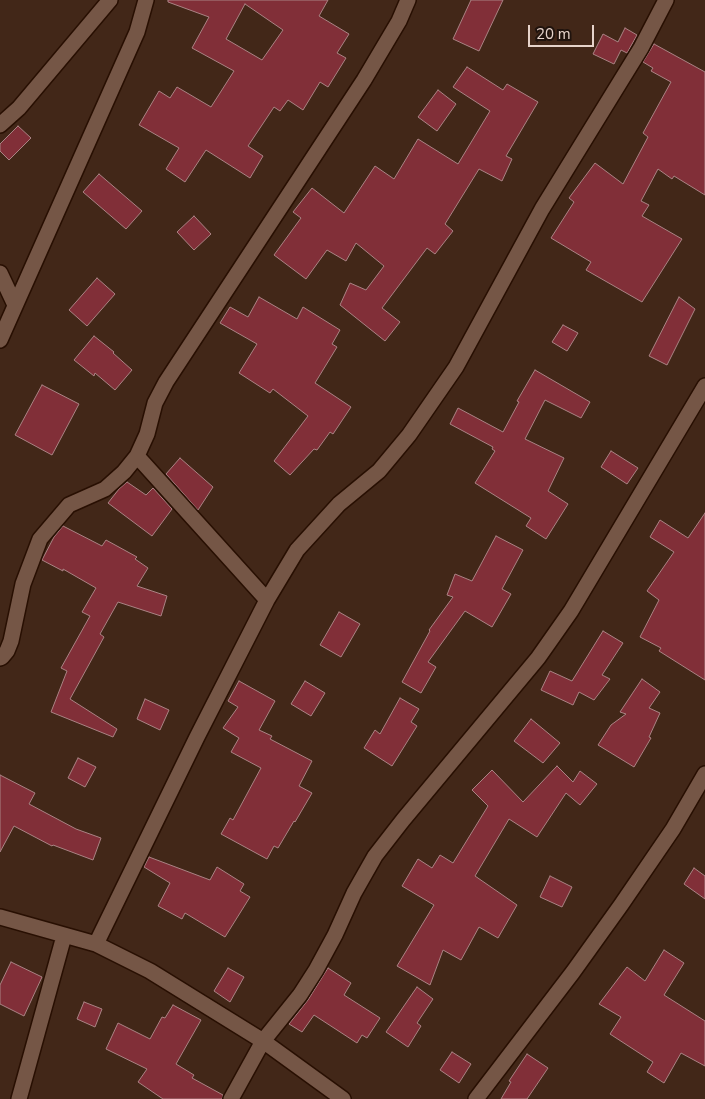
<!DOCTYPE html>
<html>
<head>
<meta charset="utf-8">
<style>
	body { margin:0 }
	#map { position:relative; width:705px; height:1099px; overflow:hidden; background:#422718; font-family:"Nunito Sans",sans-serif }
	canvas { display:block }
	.scale { position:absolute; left:528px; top:25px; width:66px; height:22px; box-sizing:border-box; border:2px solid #e6d3ca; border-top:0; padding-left:6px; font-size:15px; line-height:18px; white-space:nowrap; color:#e6d3ca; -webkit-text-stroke:4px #20130d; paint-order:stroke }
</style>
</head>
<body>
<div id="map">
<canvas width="705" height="1099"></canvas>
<div class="scale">20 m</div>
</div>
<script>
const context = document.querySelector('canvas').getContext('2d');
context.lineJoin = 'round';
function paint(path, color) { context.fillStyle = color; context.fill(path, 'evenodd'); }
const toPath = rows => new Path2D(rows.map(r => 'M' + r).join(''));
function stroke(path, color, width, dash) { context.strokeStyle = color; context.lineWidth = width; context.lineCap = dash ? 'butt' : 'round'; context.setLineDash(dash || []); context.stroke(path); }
const building = toPath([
	[168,0,328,0,319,16,349,34,337,53,346,58,328,87,320,82,303,110,288,100,280,111,274,107,248,146,263,156,250,178,206,150,185,182,166,169,179,148,139,125,159,91,170,98,177,87,211,107,234,71,192,48,209,17,168,2,168,0],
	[245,4,283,30,262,60,226,39,245,4],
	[471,0,503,0,479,51,453,39,471,0],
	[625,28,637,35,627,53,621,50,614,64,593,54,603,34,618,42,625,28],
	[654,44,705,72,705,195,674,176,672,179,658,169,641,201,649,205,642,216,682,239,642,302,586,270,591,262,551,238,574,202,569,198,595,163,623,184,648,137,643,133,671,82,651,71,653,68,643,62,654,44],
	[467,67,503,90,507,84,538,102,506,156,512,159,502,181,479,169,445,224,453,231,435,254,427,248,382,308,400,322,385,341,340,305,350,283,366,290,384,266,356,243,346,261,327,250,306,279,274,255,301,218,293,212,312,188,344,213,375,166,394,179,418,139,458,164,490,111,453,87,467,67],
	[438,90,456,104,437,131,418,117,438,90],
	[18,126,31,138,9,160,0,151,0,144,18,126],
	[99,174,142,211,126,229,83,192,99,174],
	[194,216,211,234,194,250,177,232,194,216],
	[97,278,115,294,87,326,69,310,97,278],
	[259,297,297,319,303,307,340,330,332,344,337,347,315,383,351,407,333,434,330,432,317,450,314,449,290,475,274,461,308,416,273,389,270,393,239,373,257,344,220,323,230,307,248,317,259,297],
	[679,297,695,309,667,365,649,356,679,297],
	[563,325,578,333,567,351,552,342,563,325],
	[94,336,114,352,113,353,132,370,115,390,95,373,94,376,74,360,94,336],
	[535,370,590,402,581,418,545,400,525,439,564,458,548,491,568,504,546,539,526,526,531,518,475,483,495,451,492,449,493,447,450,424,458,408,503,432,519,402,517,401,535,370],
	[42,385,79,404,52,455,15,435,42,385],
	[611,451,638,468,627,484,601,467,611,451],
	[180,458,213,487,198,510,166,474,180,458],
	[127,482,146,495,153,488,172,509,152,536,108,503,119,489,127,482],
	[705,513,705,680,659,651,661,648,640,637,659,600,647,591,674,552,650,537,660,520,688,538,705,513],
	[63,526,102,546,106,540,137,557,135,559,148,568,137,586,167,596,161,616,118,602,100,634,104,637,70,699,117,729,113,737,51,712,67,671,61,668,90,616,82,612,96,588,63,569,63,571,42,560,54,537,63,526],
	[496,536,523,550,502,589,511,594,492,627,465,611,428,662,436,667,421,693,402,682,430,631,429,630,453,597,447,595,455,574,472,581,496,536],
	[339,612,360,624,341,657,320,645,339,612],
	[603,631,623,643,602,675,610,679,594,700,579,692,573,705,541,690,550,671,572,681,603,631],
	[642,679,660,692,649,708,660,713,649,737,651,738,634,767,598,745,611,725,626,714,620,712,642,679],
	[239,681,275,701,259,730,272,736,270,739,312,761,299,786,312,793,295,822,294,821,278,848,274,846,267,859,221,834,230,818,233,820,261,768,231,752,239,738,223,728,238,707,228,701,239,681],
	[305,681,325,693,311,716,291,704,305,681],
	[400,698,419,709,411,722,417,726,392,766,364,748,375,730,380,734,400,698],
	[145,699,169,710,160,730,137,719,145,699],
	[531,719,560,743,543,763,514,741,531,719],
	[78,758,96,767,85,787,68,778,78,758],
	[557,766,573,782,580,771,597,784,580,805,566,793,537,837,509,819,475,876,517,905,498,938,479,927,461,960,443,950,430,985,397,966,434,905,402,886,418,859,432,868,440,855,453,863,488,806,472,790,492,770,523,802,557,766],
	[0,775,35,793,29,804,76,829,101,838,93,860,53,845,52,846,14,826,0,852,0,775],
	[149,857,210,880,217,867,244,884,240,891,250,897,225,937,185,913,182,919,158,906,170,883,144,867,149,857],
	[694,868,705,876,705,899,684,884,694,868],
	[550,876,572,887,562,907,540,897,550,876],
	[664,950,684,963,664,995,705,1021,705,1066,681,1053,664,1083,647,1072,653,1062,610,1034,621,1017,599,1004,627,967,645,981,664,950],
	[11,962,42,977,24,1016,0,1004,0,985,11,962],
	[228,968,244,977,230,1002,214,991,228,968],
	[328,968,351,983,344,995,380,1018,367,1038,362,1035,357,1043,314,1015,302,1032,289,1024,308,1000,328,968],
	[417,987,433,999,417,1023,421,1026,408,1047,386,1032,417,987],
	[84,1002,102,1009,95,1027,77,1019,84,1002],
	[173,1005,201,1020,176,1064,194,1075,192,1078,223,1095,222,1099,163,1099,138,1082,147,1069,106,1049,118,1023,150,1039,162,1017,165,1018,173,1005],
	[452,1052,471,1064,459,1083,440,1070,452,1052],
	[527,1054,548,1068,527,1099,501,1099,511,1082,509,1081,527,1054]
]);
paint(building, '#812f38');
stroke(building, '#aa8384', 1);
const street = toPath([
	[0,125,19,108,110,0],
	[0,273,15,305],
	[0,340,137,32,146,0],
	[137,456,267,600],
	[0,658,2,657,7,651,11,641,23,584,40,539,69,505,105,489,124,472,137,456,147,434,155,403,166,382,364,80,399,21,408,0],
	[0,917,96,944,150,971,263,1041,343,1099],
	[96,944,197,737,267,600,297,550,339,504,379,471,409,435,456,367,542,209,641,48,666,0],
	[19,1099,64,936],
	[231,1099,263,1041,300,995,316,970,335,935,354,893,375,856,403,820,538,658,571,611,705,386],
	[476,1099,573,972,621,905,673,829,705,774]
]);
stroke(street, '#280f02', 18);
stroke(street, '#755646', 15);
</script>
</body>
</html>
